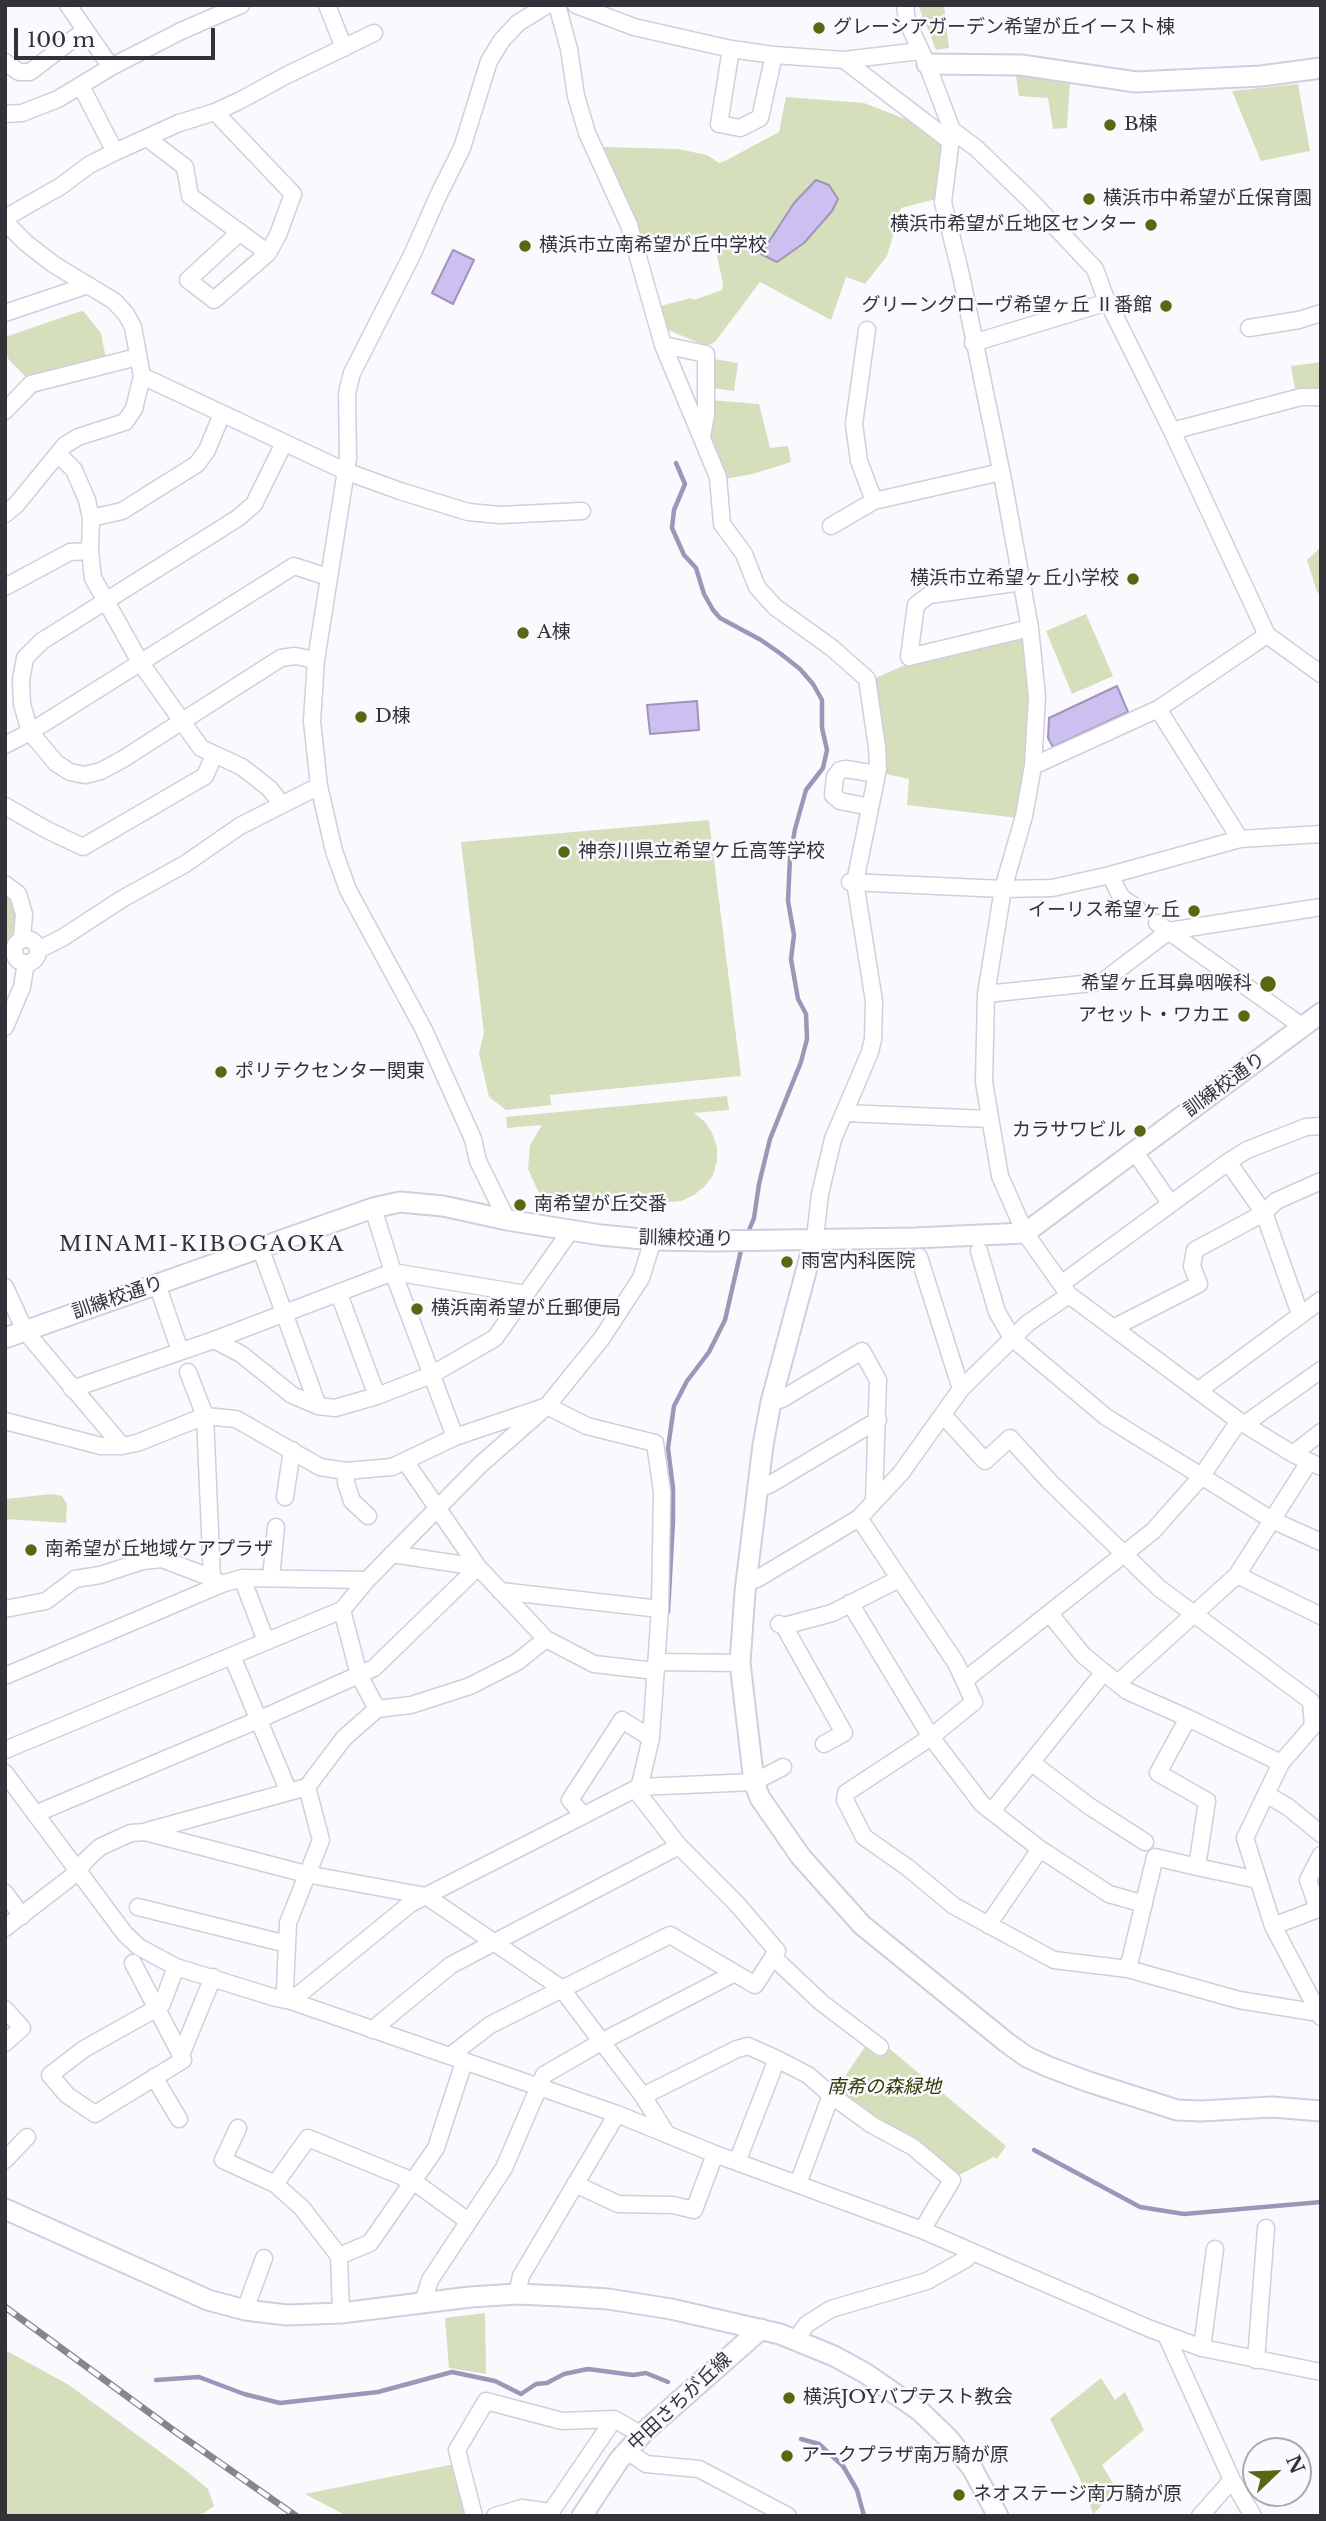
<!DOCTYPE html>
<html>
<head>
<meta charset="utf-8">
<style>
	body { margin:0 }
	#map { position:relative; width:1326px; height:2521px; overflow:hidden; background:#faf9fd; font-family:"Libre Baskerville",serif }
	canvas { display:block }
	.frame { position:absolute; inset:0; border:7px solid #343239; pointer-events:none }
	.north { position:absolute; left:1242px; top:2437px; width:70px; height:70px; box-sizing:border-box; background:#faf9fd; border:2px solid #aba9af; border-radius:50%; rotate:67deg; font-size:19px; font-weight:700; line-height:28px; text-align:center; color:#343239 }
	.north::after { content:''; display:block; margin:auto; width:24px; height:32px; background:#576812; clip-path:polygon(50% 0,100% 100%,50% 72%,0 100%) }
	.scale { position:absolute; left:14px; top:28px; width:201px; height:32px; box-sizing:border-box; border:4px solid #343239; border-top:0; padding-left:9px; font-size:21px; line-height:24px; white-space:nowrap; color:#343239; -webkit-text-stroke:5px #faf9fd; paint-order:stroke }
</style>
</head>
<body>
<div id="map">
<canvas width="1326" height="2521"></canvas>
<div class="frame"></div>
<div class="north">N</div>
<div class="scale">100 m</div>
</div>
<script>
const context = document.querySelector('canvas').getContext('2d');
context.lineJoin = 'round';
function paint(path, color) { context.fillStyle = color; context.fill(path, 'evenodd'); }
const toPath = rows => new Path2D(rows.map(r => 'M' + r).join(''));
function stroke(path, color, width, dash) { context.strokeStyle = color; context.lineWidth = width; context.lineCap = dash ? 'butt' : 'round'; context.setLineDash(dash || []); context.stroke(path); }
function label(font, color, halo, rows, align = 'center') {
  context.font = font + ' "Libre Baskerville","Noto Sans JP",serif'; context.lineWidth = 5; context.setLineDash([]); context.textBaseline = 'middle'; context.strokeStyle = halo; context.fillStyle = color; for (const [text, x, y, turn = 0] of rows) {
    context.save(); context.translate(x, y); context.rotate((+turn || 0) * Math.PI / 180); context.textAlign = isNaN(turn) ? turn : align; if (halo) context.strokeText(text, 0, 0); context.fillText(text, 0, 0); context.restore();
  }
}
paint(toPath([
	[918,5,944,5,949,48,936,50],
	[1016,75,1070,83,1067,128,1053,129,1048,98,1019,96],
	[1298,84,1310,151,1261,161,1232,91],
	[786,97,864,103,916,123,943,143,940,198,901,208,887,256,865,284,846,277,831,320,760,282,715,342,706,346,666,329,657,307,691,298,694,300,722,290,723,283,714,243,707,237,688,238,640,251,602,147,678,149,707,155,719,163,725,161,779,132],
	[81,311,84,312,101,333,106,359,28,379,9,360,5,351,5,337],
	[714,359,738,363,734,391,713,388],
	[1321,362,1321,395,1296,394,1291,366],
	[711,400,759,404,770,448,788,446,791,462,753,474,724,479,705,430],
	[1321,547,1321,595,1317,592,1307,560],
	[1086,614,1113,676,1072,694,1046,631],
	[1025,636,1031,698,1027,767,1018,818,907,805,909,779,881,773,871,680,905,665],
	[709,820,741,1076,550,1095,551,1105,506,1110,489,1097,479,1053,484,1033,461,842],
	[5,892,10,894,17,918,14,935,5,945],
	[727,1096,729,1110,694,1113,705,1122,712,1133,717,1147,717,1161,713,1175,705,1186,694,1195,681,1201,580,1211,556,1207,538,1191,528,1169,530,1145,542,1125,507,1128,506,1117],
	[52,1494,62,1496,67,1504,66,1523,5,1519,5,1499],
	[873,2035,1006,2146,997,2159,994,2157,957,2176,830,2089,833,2085,837,2088],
	[485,2313,486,2374,449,2368,445,2318],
	[5,2350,69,2385,185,2470,208,2489,214,2506,204,2513,186,2516,5,2516],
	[1101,2378,1115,2400,1125,2392,1144,2430,1102,2465,1117,2490,1091,2516,1093,2513,1080,2479,1050,2419],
	[454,2464,469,2516,347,2516,305,2494]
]), '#d5dfbc');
const water = toPath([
	[816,180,829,185,838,199,832,211,804,243,777,262,761,254,794,203,816,180],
	[453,250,474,260,453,304,432,293,453,250],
	[1117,686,1128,712,1053,747,1048,738,1049,718,1117,686],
	[697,701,699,730,650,734,647,705,697,701]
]);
paint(water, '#cdbfef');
stroke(water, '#9f95b8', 2);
stroke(toPath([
	[676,463,685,484,674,510,672,528,684,555,696,568,704,594,713,610,720,618,761,640,781,654,800,669,813,684,822,700,822,728,827,750,823,768,806,790,795,829,790,858,788,901,794,935,791,959,798,999,806,1014,807,1039,801,1062,770,1139,759,1184,754,1218,747,1235],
	[668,1612,673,1521,673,1488,668,1448,674,1406,687,1381,709,1352,725,1320,742,1246],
	[1034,2150,1140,2207,1184,2214,1321,2202],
	[156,2380,199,2377,244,2394,280,2403,378,2392,452,2372,495,2381,521,2394,536,2384,547,2383,564,2374,588,2369,633,2375,646,2373,668,2382],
	[801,2439,819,2444,843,2466,857,2490,864,2516]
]), '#9f95b8', 4.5);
const minor = toPath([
	[68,5,111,67],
	[327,5,344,48],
	[557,5,569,49,576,96,587,133,629,225,663,345,718,477,722,524,744,554,757,587,775,607,832,648,867,679,877,747,878,769,855,882,874,1001,873,1039,870,1052,833,1139,820,1194,815,1238],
	[576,5,634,27,731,49,774,55,844,60,920,51],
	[905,5,907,21,927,64,952,130,976,148,1029,199,1095,269,1104,294,1172,431,1267,635,1321,674],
	[731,49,719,124,740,128,760,118,774,55],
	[844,60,950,141],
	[5,62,19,72,30,72,85,30],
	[81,86,115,152],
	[215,112,293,194,278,235,268,253,214,300,188,280,240,232],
	[5,114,22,113,58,99,111,67,181,31,241,5],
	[952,130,943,202,961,275,1003,480,1030,628,1037,697,1033,766,1024,816,1003,889,986,994,984,1082,1000,1176,1025,1233,1069,1295,1239,1421,1293,1454,1321,1467],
	[147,138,185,167,190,196,268,253],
	[5,218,61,186,89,165,115,152,179,123,215,112,239,101,285,76,374,33],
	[5,222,26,243,53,264,114,301,126,314,133,327,142,376,134,409,125,422,78,437,65,445,16,505,5,514],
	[5,313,88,285],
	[1249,328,1299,320,1321,313],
	[867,330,854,424,859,461,874,501],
	[973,343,1108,302],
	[663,345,706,354,706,414,702,437],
	[142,376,345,471,400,491,468,512,500,515,582,511],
	[5,411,31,384,137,357],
	[1172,431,1301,397,1321,397],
	[284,443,254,504,238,518,42,641,25,658,21,680,22,704,30,732,56,763,70,772,85,775,101,771,123,759,281,658,295,656,316,660],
	[58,454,74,470,87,500,91,518,90,551,93,578,140,662,201,748,242,767,270,789,282,805],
	[91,518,122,511,197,464,207,450,222,414],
	[831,526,874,501,1001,472],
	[1022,582,929,595,916,605,909,657,1030,628],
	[5,587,70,552,90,551],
	[1158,709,1240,839],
	[5,745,30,732,294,566,328,577],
	[1033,766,1158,709,1267,635],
	[5,806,47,830,83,847,205,776,214,755],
	[870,807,840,801,833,795,835,777,840,770,846,769,877,774],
	[1110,875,1121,897,1137,908],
	[850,882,1003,889,1052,888,1110,875,1240,839,1321,834],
	[5,884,18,894,24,914,22,939],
	[1157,923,1303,1027],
	'14 951a12 12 0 1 1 24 0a12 12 0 1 1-24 0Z',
	[38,950,62,938,122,899,185,864,240,826,319,786],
	[986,994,1102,982,1169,931,1321,907],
	[5,1027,22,987,26,963],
	[844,1113,989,1119],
	[1135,1152,1170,1203],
	[1228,1162,1264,1213,1300,1314],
	[373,1208,393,1272,455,1437],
	[507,1220,478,1161,473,1139,424,1030,348,890,334,851,319,786,312,721,316,660,348,458,347,393,352,373,412,255,438,196,462,148,489,61,502,40,518,23,547,5],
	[260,1247,318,1406],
	[979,1251,997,1312,1012,1338,1106,1417,1272,1520,1321,1542],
	[919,1257,961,1389],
	[157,1284,180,1351],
	[1061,1284,1228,1162,1247,1150,1306,1127,1321,1126],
	[5,1287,25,1331,122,1446],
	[339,1294,377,1396],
	[1113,1328,1199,1284,1192,1266,1195,1250,1264,1213,1276,1201,1321,1181],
	[214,1340,241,1354,292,1395,318,1406,335,1408,377,1396,431,1375,495,1338,571,1230],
	[188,1372,205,1416,212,1578,222,1584],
	[72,1389,214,1340,393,1272,526,1294],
	[1199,1390,1321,1300],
	[771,1402,782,1399,862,1351,878,1380,874,1501],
	[943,1415,985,1461,1010,1438,1050,1482,1159,1588,1311,1701,1313,1726,1281,1763,1245,1838,1273,1926,1321,2017],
	[5,1421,101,1446,122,1446,137,1443,205,1416,236,1419,320,1467,346,1471,392,1467,455,1437,547,1406,587,1426,655,1443,662,1492,660,1609,651,1738,638,1793,679,1846,737,1904,777,1951,755,1985,670,1935,490,2025,450,2056],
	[1245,1424,1321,1370],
	[1293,1454,1321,1432],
	[405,1461,478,1567,546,1639,594,1664,655,1671],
	[346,1471,346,1483,352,1501,368,1516],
	[757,1489,769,1485,878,1420],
	[285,1497,292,1450],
	[859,1518,956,1663,974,1702,931,1737,846,1793,845,1800,864,1837,907,1867,954,1906,1054,1960,1128,1969,1239,2000,1319,2013],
	[392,1554,478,1567],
	[1237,1575,1321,1616],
	[242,1578,266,1641],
	[271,1578,276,1527],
	[746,1582,757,1579,859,1518,901,1473,961,1389,1028,1323,1069,1295],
	[500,1591,660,1609],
	[850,1603,931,1737,982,1804,1040,1849,1109,1894,1144,1904],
	[5,1609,46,1601,75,1579,100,1575,143,1561,162,1559,212,1578],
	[342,1610,359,1675,377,1709,411,1705,470,1686,517,1662,546,1639],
	[1050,1614,1083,1655,1127,1691,1188,1718,1281,1763],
	[779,1624,784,1626,844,1733,824,1744],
	[784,1626,832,1613,899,1579],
	[232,1656,288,1790],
	[656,1662,740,1663],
	[5,1676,222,1584,242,1578,367,1580],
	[965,1680,1153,1531,1201,1477,1239,1421],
	[1119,1682,1237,1575,1309,1462],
	[5,1750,342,1610,367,1580,480,1465,547,1406,602,1338,641,1278,653,1240],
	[1032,1763,1089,1806,1145,1842],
	[5,1773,125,1934,139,1947,176,1967,276,1998,291,2001,617,2114,715,2154,922,2230,1148,2328,1202,2348,1321,2372],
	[307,1787,321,1840,288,1923,285,1988,291,2001,410,1904,639,1787,754,1782,783,1767],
	[1266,1794,1288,1807,1321,1834],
	[992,1811,1104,1672],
	[35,1814,258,1720,374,1668,478,1567],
	[583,1815,570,1800,622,1720,651,1738],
	[147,1831,307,1787,344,1738,377,1709],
	[1197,1867,1258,1880],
	[5,1893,22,1916],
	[138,1907,287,1944],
	[988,1925,1040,1849],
	[1273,1926,1318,1909,1308,1880,1321,1855],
	[5,1928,79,1871,84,1862,100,1847,131,1833,145,1832,306,1874,426,1896,561,1988,643,2096,666,2133],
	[773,1957,822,2003,880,2047],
	[133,1963,181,2055],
	[176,1967,162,2004,157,2008,84,2049,50,2075,67,2095,95,2114,183,2060,181,2055,213,1977],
	[1128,1969,1155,1857,1197,1867,1207,1801,1158,1773,1188,1718],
	[5,2009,22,2028,5,2043],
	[372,2030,451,1965,679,1846],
	[154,2077,179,2119],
	[643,2096,737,2049,748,2046,777,2059,808,2075,831,2095,872,2125,913,2147,952,2180,922,2230],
	[238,2128,223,2160,275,2184],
	[5,2160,27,2137],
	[737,2162,777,2059],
	[575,2184,618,2204,673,2205,694,2210,715,2154],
	[798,2184,831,2095],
	[339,2256,370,2243,436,2148,464,2062],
	[517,2294,521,2276,617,2114],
	[423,2302,430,2280,504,2168,544,2075,601,2042,733,1974],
	[245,2310,264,2258],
	[341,2313,339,2256,302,2208,275,2184,308,2138,413,2181,468,2221],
	[1166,2335,1232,2480,1253,2516],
	[795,2340,807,2324,831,2309,927,2281,966,2259,970,2252],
	[1202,2348,1215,2249],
	[1256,2360,1266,2228],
	[627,2451,646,2464,699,2469,788,2516],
	[474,2516,457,2450,486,2401,562,2421,614,2419,642,2435],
	[495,2516,522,2508,550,2512],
	[548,2516,614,2419],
	[1200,2516,1232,2480]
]);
const tertiary = toPath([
	[927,64,1021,65,1136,82,1261,76,1321,68],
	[815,1238,771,1402,763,1445,745,1592,740,1663,754,1782,760,1798,801,1857,862,1925,1006,2042,1027,2057,1049,2067,1089,2082,1177,2110,1201,2111,1272,2107,1321,2111],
	[5,1338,373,1208,400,1202,443,1206,507,1220,601,1235,653,1240,714,1241,914,1238,1025,1233,1321,1013],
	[5,2209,208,2300,245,2310,287,2315,341,2313,470,2297,517,2294,561,2296,608,2299,671,2309,780,2334,834,2356,865,2373,920,2411,948,2438,972,2468,998,2516],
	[582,2516,619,2460,645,2431,761,2329]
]);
stroke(minor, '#d2cddf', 19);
stroke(tertiary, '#d2cddf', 23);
stroke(minor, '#fff', 16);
stroke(tertiary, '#fff', 19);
const rail = toPath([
	[5,2307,173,2430,296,2516]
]);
stroke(rail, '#86858a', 7);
stroke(rail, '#faf9fd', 4.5, [13]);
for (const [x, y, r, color] of [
	[819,28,7,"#576812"],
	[1110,125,7,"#576812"],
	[1089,199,7,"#576812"],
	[1151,225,7,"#576812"],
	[525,246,7,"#576812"],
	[1166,306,7,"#576812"],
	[1133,579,7,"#576812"],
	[523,633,7,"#576812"],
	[361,717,7,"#576812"],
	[564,852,7,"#576812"],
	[1194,911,7,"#576812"],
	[1268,984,9,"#576812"],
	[1244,1016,7,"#576812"],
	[221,1072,7,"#576812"],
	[1140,1131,7,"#576812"],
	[520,1205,7,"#576812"],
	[787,1262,7,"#576812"],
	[417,1309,7,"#576812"],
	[31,1550,7,"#576812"],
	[789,2398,7,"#576812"],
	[787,2456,7,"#576812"],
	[959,2495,7,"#576812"]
]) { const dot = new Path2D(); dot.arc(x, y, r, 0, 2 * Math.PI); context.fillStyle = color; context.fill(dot); stroke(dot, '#faf9fd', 2.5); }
label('19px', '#343239', '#faf9fd', [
	["グレーシアガーデン希望が丘イースト棟",833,28],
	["B棟",1124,125],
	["横浜市中希望が丘保育園",1103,199],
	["横浜市希望が丘地区センター",1137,225,"right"],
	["横浜市立南希望が丘中学校",539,246],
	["グリーングローヴ希望ヶ丘 Ⅱ番館",1152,306,"right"],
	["横浜市立希望ヶ丘小学校",1119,579,"right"],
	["A棟",537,633],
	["D棟",375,717],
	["神奈川県立希望ケ丘高等学校",578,852],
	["イーリス希望ヶ丘",1180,911,"right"],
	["希望ヶ丘耳鼻咽喉科",1252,984,"right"],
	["アセット・ワカエ",1230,1016,"right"],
	["ポリテクセンター関東",235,1072],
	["カラサワビル",1126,1131,"right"],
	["南希望が丘交番",534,1205],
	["雨宮内科医院",801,1262],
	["横浜南希望が丘郵便局",431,1309],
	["南希望が丘地域ケアプラザ",45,1550],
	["横浜JOYバプテスト教会",803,2398],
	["アークプラザ南万騎が原",801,2456],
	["ネオステージ南万騎が原",973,2495]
], 'left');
label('19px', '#343239', '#faf9fd', [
	["訓練校通り",1225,1085,-36],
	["訓練校通り",686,1239,1],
	["訓練校通り",118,1298,-19],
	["中田さちが丘線",680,2402,-43]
]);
label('italic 19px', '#2f3a00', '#faf9fd', [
	["南希の森緑地",884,2088]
]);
context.letterSpacing = '2px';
label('21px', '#343239', '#faf9fd', [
	["MINAMI-KIBOGAOKA",202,1245]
]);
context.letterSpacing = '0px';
</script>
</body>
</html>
